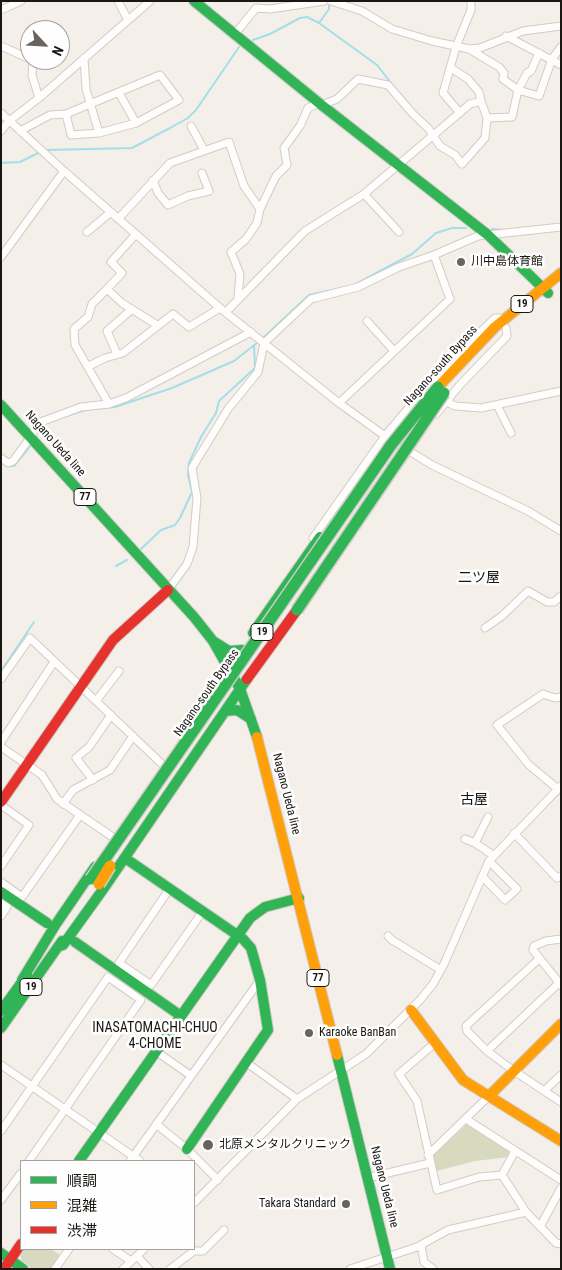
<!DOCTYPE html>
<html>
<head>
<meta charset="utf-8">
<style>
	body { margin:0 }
	#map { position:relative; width:562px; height:1270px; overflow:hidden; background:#f5efea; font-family:"Roboto Condensed","Noto Sans JP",sans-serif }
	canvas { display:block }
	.frame { position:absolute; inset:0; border:2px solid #1a1713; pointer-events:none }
	.legend { position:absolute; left:20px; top:1160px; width:175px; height:90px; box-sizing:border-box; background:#fefefe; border:1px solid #a3a2a0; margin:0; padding:6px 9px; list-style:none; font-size:15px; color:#1a1713 }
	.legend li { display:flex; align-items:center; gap:10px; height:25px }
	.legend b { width:25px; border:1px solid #a3a2a0 }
	.north { position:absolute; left:20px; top:20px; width:50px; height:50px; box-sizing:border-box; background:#fefefe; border:1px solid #a3a2a0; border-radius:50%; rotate:115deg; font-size:14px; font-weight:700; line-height:20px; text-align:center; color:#1a1713 }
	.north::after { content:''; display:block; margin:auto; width:18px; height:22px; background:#67635e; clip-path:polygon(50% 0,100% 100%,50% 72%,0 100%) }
</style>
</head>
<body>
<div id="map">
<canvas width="562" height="1270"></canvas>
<div class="frame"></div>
<ul class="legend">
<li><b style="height:6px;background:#30b455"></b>順調</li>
<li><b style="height:6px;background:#ff9f0a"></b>混雑</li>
<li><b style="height:6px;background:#e5322d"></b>渋滞</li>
</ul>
<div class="north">N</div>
</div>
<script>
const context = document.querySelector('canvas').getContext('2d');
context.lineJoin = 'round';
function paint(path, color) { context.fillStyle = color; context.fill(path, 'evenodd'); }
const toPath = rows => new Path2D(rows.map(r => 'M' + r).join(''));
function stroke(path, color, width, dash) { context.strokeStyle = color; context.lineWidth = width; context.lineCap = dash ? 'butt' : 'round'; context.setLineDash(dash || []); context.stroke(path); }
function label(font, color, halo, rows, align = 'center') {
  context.font = font + ' "Roboto Condensed","Noto Sans JP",sans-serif'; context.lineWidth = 5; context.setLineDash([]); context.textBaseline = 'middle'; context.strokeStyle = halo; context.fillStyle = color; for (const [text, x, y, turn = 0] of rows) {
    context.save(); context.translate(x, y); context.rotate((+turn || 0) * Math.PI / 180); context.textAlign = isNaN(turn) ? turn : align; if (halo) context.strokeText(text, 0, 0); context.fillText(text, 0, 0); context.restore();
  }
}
paint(toPath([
	[468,1123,512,1153,509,1157,475,1161,437,1171,432,1156],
	[24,1249,51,1249,60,1255,51,1269,32,1269,22,1261,20,1254]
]), '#d8dabf');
stroke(toPath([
	[319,23,377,65,391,83],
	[253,40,270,34,300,18,307,17,319,23,329,9,329,1],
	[47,150,132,148,170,128,188,118,196,110,239,47],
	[1,163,20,162,38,153],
	[492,229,506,230],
	[354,285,412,254,436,233,452,228,466,228],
	[263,338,309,295,347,287],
	[93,409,115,407,172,388,234,361,257,343],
	[66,416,88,409],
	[36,434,41,425],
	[7,465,14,466,31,445],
	[141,549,161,530,175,525,180,518,192,492,188,475,189,463,201,437,216,413,219,401,255,368,254,345],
	[116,566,127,560],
	[1,671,34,622]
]), '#a3dfe6', 2);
const street = toPath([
	[118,1,128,20],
	[331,1,362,11,392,29,432,41,469,49,480,48,523,31,561,26],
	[1,10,21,1],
	[235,34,256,8,270,9,324,1],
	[506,36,561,65],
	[1,46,30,59],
	[469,49,499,67,504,73,503,79,518,90,539,96,552,59,561,47],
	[84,58,86,89,99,133],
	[31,60,33,61,32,75,39,98],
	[451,68,468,79,479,92,481,101],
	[119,93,136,123],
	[322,105,337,99,358,79,388,85,413,114,428,128,440,146,455,155,462,164,485,138,487,118,512,117,518,90,527,73,531,71,539,53],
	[1,113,64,171,220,308,339,403,385,436,432,465,528,511,561,531],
	[460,113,443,93,456,47,471,10,471,1],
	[191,126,204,150],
	[1,131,9,121,39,98,150,1],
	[20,131,50,115,66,114,160,75,179,100,136,123,99,133,71,135,66,114],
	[153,180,158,193,168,205,188,196,209,191,202,173],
	[364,194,399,232],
	[118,219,170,163,229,142,244,186,260,209],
	[87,232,111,212],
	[136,234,111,262,122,273,107,289,122,303,157,325],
	[1,257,64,171],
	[107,289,92,304,88,317,74,329,75,345,109,404],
	[238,297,240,274,231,252,246,239,257,223,260,209,276,176,287,165,284,148,300,126,308,108,319,103],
	[226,312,305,231,364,194,470,104,481,101,487,118],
	[367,321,394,351],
	[117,354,107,331,132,309],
	[89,366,105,358,123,353,173,314,189,327,220,308],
	[447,402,455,406,481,408,561,391],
	[339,403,450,299,434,255,478,236,561,227],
	[497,405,511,433],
	[436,414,459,386,507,336,506,328],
	[1,458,8,463,13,461,30,438,38,423,81,407,109,404,126,398,251,332],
	[313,538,385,436,416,399,478,334,495,318,503,318],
	[168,590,187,564,193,547,197,498,192,468,228,409,258,372,264,343,311,299,358,287,399,267,434,255],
	[485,628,502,616,528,591,547,602,554,602,561,596],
	[1,679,30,638,163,765],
	[96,701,119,671],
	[1,742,54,662],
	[1,747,42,775,57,799,114,838],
	[93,780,76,758,89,747,111,715],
	[558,789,529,765,497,725,543,694,555,698,561,697],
	[63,804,73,790,110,770,133,736],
	[1,805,29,825,1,866],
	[488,817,475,843,493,855],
	[514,833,557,878,561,876],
	[465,839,475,843],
	[482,876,505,900,517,889,489,861],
	[1,882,22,897,80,815],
	[170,888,119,963,151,985,203,911],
	[1,903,7,907,1,916],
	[388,936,392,940,441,970],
	[561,939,546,941,534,946,533,950,561,985],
	[539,959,466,1026,467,1031,487,1051,514,1071,561,1102],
	[435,1043,399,1074,417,1101,437,1190,479,1177,502,1175],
	[487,1051,559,983],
	[157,1052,190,1075],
	[247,1063,297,1099],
	[1,1065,140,1161],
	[544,1091,561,1075],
	[466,1119,561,1180],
	[156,1124,187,1149,218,1180],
	[1,1131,108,977,141,1000,29,1161],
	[428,1155,490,1095],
	[130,1161,260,980],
	[502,1175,526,1212,556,1243,561,1244],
	[502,1175,515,1151],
	[367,1178,430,1163],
	[1,1200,21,1173],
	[194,1203,297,1099,366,1054,420,1000,433,984,444,964,489,861,561,786],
	[541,1225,561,1188],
	[421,1245,424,1262,433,1269],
	[113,1249,131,1261],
	[137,1256,149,1269],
	[55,1269,69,1249],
	[123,1269,144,1249],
	[170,1269,194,1251,203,1251,224,1230],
	[350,1269,417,1247,448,1230,526,1212]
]);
const fast = toPath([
	[194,1,319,103,488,235,548,293],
	[1,405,194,617,213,641,240,689,257,737],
	[253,633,320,537],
	[213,641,229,651,242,650],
	[225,711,237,710,251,719],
	[125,858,243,939,251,948,260,980,268,1030,187,1149],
	[1,892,47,923],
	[75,942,181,1016],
	[60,946,63,945,104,888,247,679],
	[22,980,56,924,95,867],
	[1,1011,27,975],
	[1,1028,62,941],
	[337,1055,390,1269],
	[79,1161,250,918,265,907,299,898],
	[1,1253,23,1269]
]);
const slow = toPath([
	[438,387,495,327,561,273],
	[257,737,337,1055],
	[411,1010,463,1080,561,1141],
	[490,1095,561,1024]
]);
const jam = toPath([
	[247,679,297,610],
	[1,802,113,640,168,590],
	[4,1269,21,1244]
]);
stroke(street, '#d0ccc7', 9);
stroke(fast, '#d0ccc7', 12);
stroke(slow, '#d0ccc7', 12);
stroke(jam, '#d0ccc7', 12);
stroke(street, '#fefdfc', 7);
stroke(fast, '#30b455', 10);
stroke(slow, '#ff9f0a', 10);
stroke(jam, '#e5322d', 10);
const fastBridge = toPath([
	[297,610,444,393],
	[91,879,391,445,438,387]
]);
const slowBridge = toPath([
	[99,884,110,866]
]);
stroke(fastBridge, '#d0ccc7', 14, []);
stroke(slowBridge, '#d0ccc7', 14, []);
stroke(fastBridge, '#30b455', 11);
stroke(slowBridge, '#ff9f0a', 11);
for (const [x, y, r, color] of [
	[461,262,5,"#67635e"],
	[309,1033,5,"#67635e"],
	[208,1145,6,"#67635e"],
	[346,1204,5,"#67635e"]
]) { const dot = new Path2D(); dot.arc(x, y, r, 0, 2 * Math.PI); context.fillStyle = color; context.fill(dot); stroke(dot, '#fefefe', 2); }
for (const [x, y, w] of [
	[522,304,22],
	[85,497,22],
	[262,632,22],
	[318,978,22],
	[31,987,22]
]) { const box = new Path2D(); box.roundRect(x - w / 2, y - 8.5, w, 17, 4); context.fillStyle = '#fefefe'; context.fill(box); stroke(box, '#1a1713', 1); }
label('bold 11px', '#1a1713', null, [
	["19",522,304],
	["77",85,497],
	["19",262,632],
	["77",318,978],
	["19",31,987]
]);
label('12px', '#1a1713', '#fefefe', [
	["川中島体育館",471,262],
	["Karaoke BanBan",319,1033],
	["北原メンタルクリニック",219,1145],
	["Takara Standard",336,1204,"right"]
], 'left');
label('12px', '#1a1713', '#fefefe', [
	["Nagano-south Bypass",441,366,-48],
	["Nagano Ueda line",55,444,48],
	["Nagano-south Bypass",207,693,-55],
	["Nagano Ueda line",286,794,76],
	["Nagano Ueda line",384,1187,76]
]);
label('14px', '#1a1713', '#fefefe', [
	["二ツ屋",479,578],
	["古屋",474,800],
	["INASATOMACHI-CHUO",155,1028],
	["4-CHOME",155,1044]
]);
</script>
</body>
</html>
